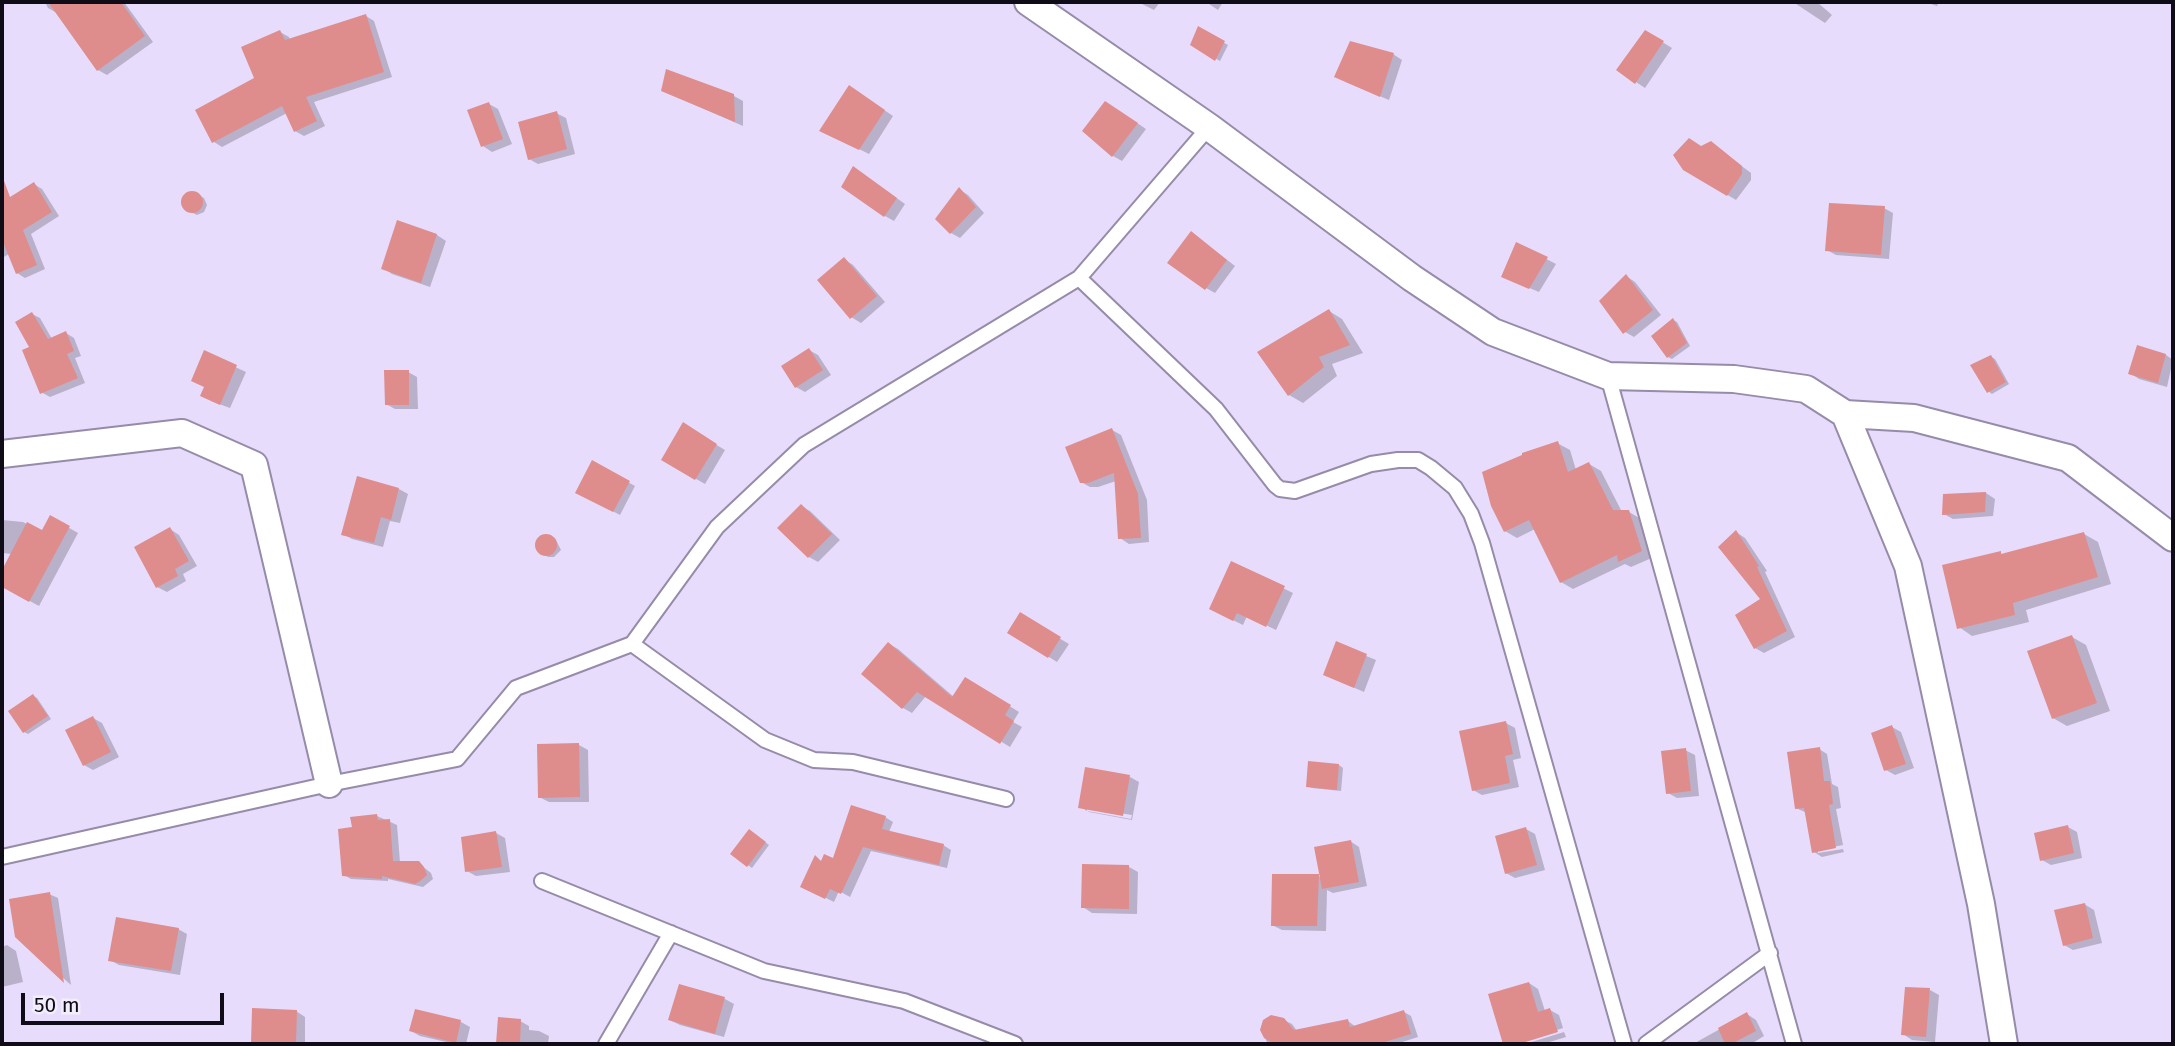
<!DOCTYPE html>
<html>
<head>
<meta charset="utf-8">
<style>
	body { margin:0 }
	#map { position:relative; width:2175px; height:1046px; overflow:hidden; background:#e8dcfc; font-family:"Fira Sans",sans-serif }
	canvas { display:block }
	.frame { position:absolute; inset:0; border:4px solid #100c17; pointer-events:none }
	.scale { position:absolute; left:21px; top:993px; width:203px; height:32px; box-sizing:border-box; border:4px solid #100c17; border-top:0; padding-left:9px; font-size:21px; line-height:24px; white-space:nowrap; color:#100c17; -webkit-text-stroke:5px #f2edfa; paint-order:stroke }
</style>
</head>
<body>
<div id="map">
<canvas width="2175" height="1046"></canvas>
<div class="frame"></div>
<div class="scale">50 m</div>
</div>
<script>
const context = document.querySelector('canvas').getContext('2d');
context.lineJoin = 'round';
function paint(path, color) { context.fillStyle = color; context.fill(path, 'evenodd'); }
const toPath = rows => new Path2D(rows.map(r => 'M' + r).join(''));
function stroke(path, color, width, dash) { context.strokeStyle = color; context.lineWidth = width; context.lineCap = dash ? 'butt' : 'round'; context.setLineDash(dash || []); context.stroke(path); }
paint(toPath([
	[45,2,73,2,80,18,102,2,124,2,153,42,107,75,98,70,57,13,48,8],
	[1138,2,1160,2,1154,10],
	[1206,2,1223,2,1218,10],
	[1793,2,1817,2,1832,15,1825,23],
	[1925,2,1939,2,1937,6],
	[366,16,374,21,392,77,314,102,325,126,304,136,295,131,287,113,222,147,214,142,256,79,280,32,289,37,290,40],
	[1199,29,1228,45,1220,61,1192,45],
	[1646,32,1672,48,1645,88,1636,82],
	[1393,54,1402,60,1389,100,1346,82],
	[859,93,893,116,869,154,831,135],
	[672,95,734,96,743,101,743,126],
	[489,104,498,109,512,144,492,152,483,146],
	[1115,108,1146,129,1122,161,1113,156,1084,130],
	[556,113,566,118,575,154,538,164,529,159],
	[1711,143,1751,173,1751,180,1736,200,1684,169,1702,147],
	[863,174,905,204,894,221,885,216],
	[34,184,42,189,59,216,31,234,45,269,25,278,17,273,9,254,2,258,2,209],
	[959,189,968,195,984,213,960,238,951,233,937,219],
	[191,192,204,198,207,205,204,212,197,215,185,209,182,203,185,195],
	[1884,208,1893,213,1889,259,1836,255,1827,250],
	[398,223,437,235,446,241,430,287,392,274,383,268],
	[1192,233,1235,266,1215,293,1206,288],
	[1517,244,1556,264,1539,292,1503,277],
	[844,259,853,265,885,302,861,323,851,317],
	[1626,276,1635,282,1661,315,1634,337,1625,332],
	[1329,311,1342,319,1363,353,1332,364,1337,376,1303,403,1289,395],
	[32,314,40,318,52,339,66,333,74,338,81,356,75,358,85,383,50,397,41,392,31,348],
	[1673,320,1677,322,1690,346,1672,359,1668,357],
	[2138,347,2166,355,2173,360,2167,387,2139,379,2130,373],
	[809,350,818,355,831,375,805,392,796,387],
	[205,353,246,372,230,408,211,401,206,388],
	[1991,357,1995,359,2009,384,1992,394,1988,391],
	[408,372,417,377,418,409,395,409,386,404],
	[683,425,725,450,705,484,663,460],
	[1112,430,1121,435,1147,500,1149,542,1129,544,1120,538,1116,481,1098,487,1090,487,1081,482],
	[1557,443,1570,450,1576,470,1589,464,1601,471,1622,512,1629,512,1641,519,1654,557,1631,567,1625,564,1573,589,1561,582,1535,529,1517,538,1505,531],
	[593,463,635,486,620,515,584,496],
	[399,489,408,494,400,523,390,521,383,547,352,539,343,534],
	[1986,493,1995,499,1993,516,1953,519,1944,514],
	[801,506,810,511,840,540,818,562,809,557],
	[50,517,78,533,39,606,2,586,2,574,12,554,2,553,2,520,23,522,42,532],
	[170,529,179,535,197,566,183,574,186,581,167,592,157,587],
	[1736,532,1745,538,1767,571,1765,572,1795,637,1764,653,1755,648,1763,600],
	[2084,534,2098,542,2111,584,2026,610,2029,622,1972,636,1959,627,2000,553,2003,555],
	[550,536,555,538,561,550,554,557,548,557,538,550,537,542,539,538],
	[1232,563,1293,593,1276,630,1247,616,1243,625,1220,614],
	[1020,615,1069,644,1057,662,1009,632],
	[2072,637,2086,645,2110,711,2067,726,2053,718],
	[889,644,898,649,954,697,974,684,1019,712,1013,722,1022,727,1010,747,926,696,912,713,903,708,863,674],
	[1337,644,1376,660,1364,692,1325,675],
	[33,696,37,698,51,719,28,734,24,732],
	[93,718,102,723,119,757,93,770,84,765],
	[1506,723,1515,728,1521,758,1513,760,1519,787,1482,795,1473,790],
	[1892,727,1901,732,1914,768,1895,775,1886,770],
	[579,745,588,750,589,802,549,802,539,797],
	[1819,749,1827,754,1832,784,1838,787,1841,808,1836,809,1843,845,1818,850,1818,853,1843,849,1844,852,1822,857,1814,852,1807,813,1796,808],
	[1685,750,1695,755,1699,796,1677,798,1668,793],
	[1339,765,1343,768,1341,791,1312,788,1308,786],
	[1130,777,1139,782,1132,820,1089,812,1080,807],
	[1087,808,1132,815,1131,819,1087,811],
	[377,816,397,825,400,862,422,866,431,873,433,879,423,887,388,879,388,881,351,879,344,875,354,829],
	[885,817,893,822,889,832,943,845,951,850,947,868,871,851,850,897,839,891,834,902,810,890,815,858,822,862,834,860],
	[2068,827,2077,832,2082,858,2051,865,2042,860],
	[1526,829,1535,834,1545,870,1515,878,1506,873],
	[496,833,505,838,510,872,476,876,467,871],
	[753,833,769,845,752,868,732,854],
	[1350,841,1359,847,1367,886,1333,893,1327,890,1326,931,1282,930,1272,925,1318,876,1322,878],
	[1129,867,1138,872,1137,914,1092,913,1083,907],
	[49,894,58,898,71,985,17,937],
	[2084,904,2094,910,2102,943,2073,950,2064,945],
	[178,929,187,934,180,975,119,965,110,960],
	[7,945,16,951,23,982,2,987,2,947],
	[1529,983,1538,989,1545,1011,1550,1010,1559,1015,1563,1028,1514,1044,1505,1044,1490,995],
	[680,986,725,999,734,1004,724,1037,680,1025,670,1020],
	[1930,990,1939,995,1935,1042,1912,1040,1903,1034],
	[254,1010,296,1011,305,1017,305,1044,253,1044],
	[416,1011,461,1022,470,1027,466,1044,455,1044,420,1036,411,1031],
	[1404,1012,1411,1016,1418,1037,1396,1044,1268,1044,1263,1034,1267,1018,1275,1016,1292,1024,1297,1031,1348,1021,1356,1027],
	[1747,1014,1756,1020,1764,1036,1751,1044,1693,1044],
	[500,1019,520,1021,529,1026,529,1030,539,1031,549,1036,548,1044,498,1044],
	[1564,1032,1566,1037,1543,1044,1525,1044]
]), '#0003');
paint(toPath([
	[48,2,121,2,145,36,97,71],
	[366,14,384,72,306,97,317,121,294,132,282,106,212,143,195,110,254,78,241,47,280,30,285,40],
	[1198,26,1225,41,1215,61,1190,45],
	[1645,30,1664,41,1635,84,1616,70],
	[1350,41,1394,53,1380,97,1334,77],
	[666,69,734,94,735,122,661,91],
	[849,85,885,110,859,150,819,131],
	[1105,101,1138,123,1112,157,1082,131],
	[489,102,503,139,481,147,467,110],
	[557,111,567,149,528,160,518,122],
	[1689,138,1701,146,1711,141,1742,166,1742,174,1727,196,1683,170,1673,155],
	[853,166,897,198,884,217,841,187],
	[3,178,10,197,34,182,52,212,23,230,37,265,16,274,3,242,2,243],
	[959,187,976,207,950,234,935,219],
	'181 202a11 11 0 1 1 22 0a11 11 0 1 1-22 0Z',
	[1829,203,1885,206,1881,255,1825,251],
	[397,220,437,234,421,283,381,269],
	[1191,231,1227,260,1205,290,1167,263],
	[1516,242,1548,257,1529,289,1501,277],
	[844,257,877,296,850,319,817,280],
	[1626,274,1653,310,1623,334,1599,301],
	[1329,309,1350,345,1319,357,1324,367,1288,396,1257,352],
	[32,312,48,339,66,331,74,351,67,354,78,378,40,394,22,350,29,347,15,322],
	[1673,318,1687,343,1667,358,1651,336],
	[2137,345,2166,354,2158,383,2128,374],
	[809,348,823,370,795,388,781,366],
	[204,350,237,365,220,405,200,396,204,387,191,381],
	[1991,355,2006,382,1987,393,1970,365],
	[384,370,409,370,409,405,385,405],
	[683,422,717,444,695,480,661,460],
	[1112,428,1138,494,1141,538,1118,539,1114,473,1088,483,1080,483,1065,447],
	[1558,441,1568,472,1589,462,1613,510,1629,510,1642,551,1618,562,1617,555,1560,583,1529,520,1504,532,1491,506,1482,472,1522,455,1522,453],
	[592,460,630,481,613,512,575,493],
	[357,476,399,488,391,520,381,517,374,543,341,535],
	[1986,492,1985,512,1942,515,1943,494],
	[801,504,832,534,808,558,777,528],
	[50,515,70,526,29,602,2,587,2,570,27,522,42,530],
	[170,527,189,561,175,569,178,576,156,588,134,547],
	[1736,530,1759,566,1757,567,1787,631,1754,649,1735,615,1760,599,1718,547],
	[2084,532,2098,577,2013,603,2015,615,1957,629,1942,565,2001,551,2001,554],
	'535 545a11 11 0 1 1 22 0a11 11 0 1 1-22 0Z',
	[1231,561,1285,586,1266,627,1237,613,1233,621,1209,609],
	[1020,612,1061,637,1048,658,1007,633],
	[2072,635,2097,703,2052,719,2027,651],
	[1336,641,1367,654,1354,688,1323,675],
	[888,642,952,697,965,677,1011,705,1005,715,1014,721,1000,744,917,692,902,709,861,674],
	[33,694,48,716,23,733,8,711],
	[93,716,111,752,83,766,65,730],
	[1506,721,1513,754,1505,756,1510,783,1472,791,1459,731],
	[1892,725,1906,764,1884,771,1871,733],
	[579,743,580,797,538,798,537,744],
	[1820,747,1824,781,1830,781,1833,804,1829,805,1836,848,1812,853,1804,808,1795,809,1787,752],
	[1686,748,1691,791,1666,794,1661,751],
	[1308,761,1339,764,1337,790,1306,787],
	[1085,767,1130,775,1123,816,1078,808],
	[851,805,886,816,882,829,944,844,939,865,863,847,841,894,830,889,825,899,800,887,815,855,821,861,824,854,833,858],
	[377,814,378,820,390,819,393,861,419,861,424,867,427,875,420,881,415,884,382,876,382,879,342,876,338,829,352,827,350,817],
	[2068,825,2074,853,2040,861,2034,833],
	[1526,827,1537,865,1505,874,1495,836],
	[749,829,766,842,747,867,730,854],
	[496,831,502,867,465,872,461,837],
	[1351,840,1359,882,1322,889,1314,847],
	[1082,864,1129,865,1129,909,1081,908],
	[1272,874,1319,874,1317,926,1271,926],
	[50,892,64,983,15,937,9,899],
	[2085,903,2093,938,2063,946,2054,910],
	[116,917,179,928,171,971,108,961],
	[1529,982,1538,1012,1550,1008,1558,1032,1519,1044,1503,1044,1488,994],
	[679,984,725,997,715,1034,668,1020],
	[1905,987,1930,988,1926,1037,1901,1035],
	[252,1008,297,1010,296,1044,251,1044],
	[415,1009,461,1020,456,1043,409,1031],
	[1404,1010,1411,1034,1378,1044,1275,1044,1264,1038,1260,1030,1263,1020,1271,1015,1284,1018,1294,1030,1348,1019,1350,1027],
	[1747,1012,1756,1031,1731,1044,1725,1044,1718,1028],
	[498,1017,521,1019,520,1044,496,1044]
]), '#de8c8c');
const service = toPath([
	[1079,278,1216,409,1275,485,1280,489,1295,491,1371,464,1398,460,1418,460,1431,468,1455,488,1471,514,1482,543,1624,1044],
	[1608,376,1794,1044],
	[632,644,765,740,814,760,853,762,1006,799],
	[2,857,329,784,457,759,516,688,632,644,717,527,804,445,1079,278,1209,127],
	[542,881,764,971,904,1001,1015,1044],
	[606,1044,671,933],
	[1646,1044,1770,953]
]);
const minor = toPath([
	[1028,2,1209,127,1412,278,1493,332,1608,376,1734,379,1806,389,1845,414,1908,566,1981,904,2004,1044],
	[1845,414,1914,418,2068,458,2173,538],
	[2,454,182,433,254,465,329,784]
]);
stroke(service, '#968ba8', 18);
stroke(minor, '#968ba8', 30);
stroke(service, '#fff', 14);
stroke(minor, '#fff', 26);
</script>
</body>
</html>
